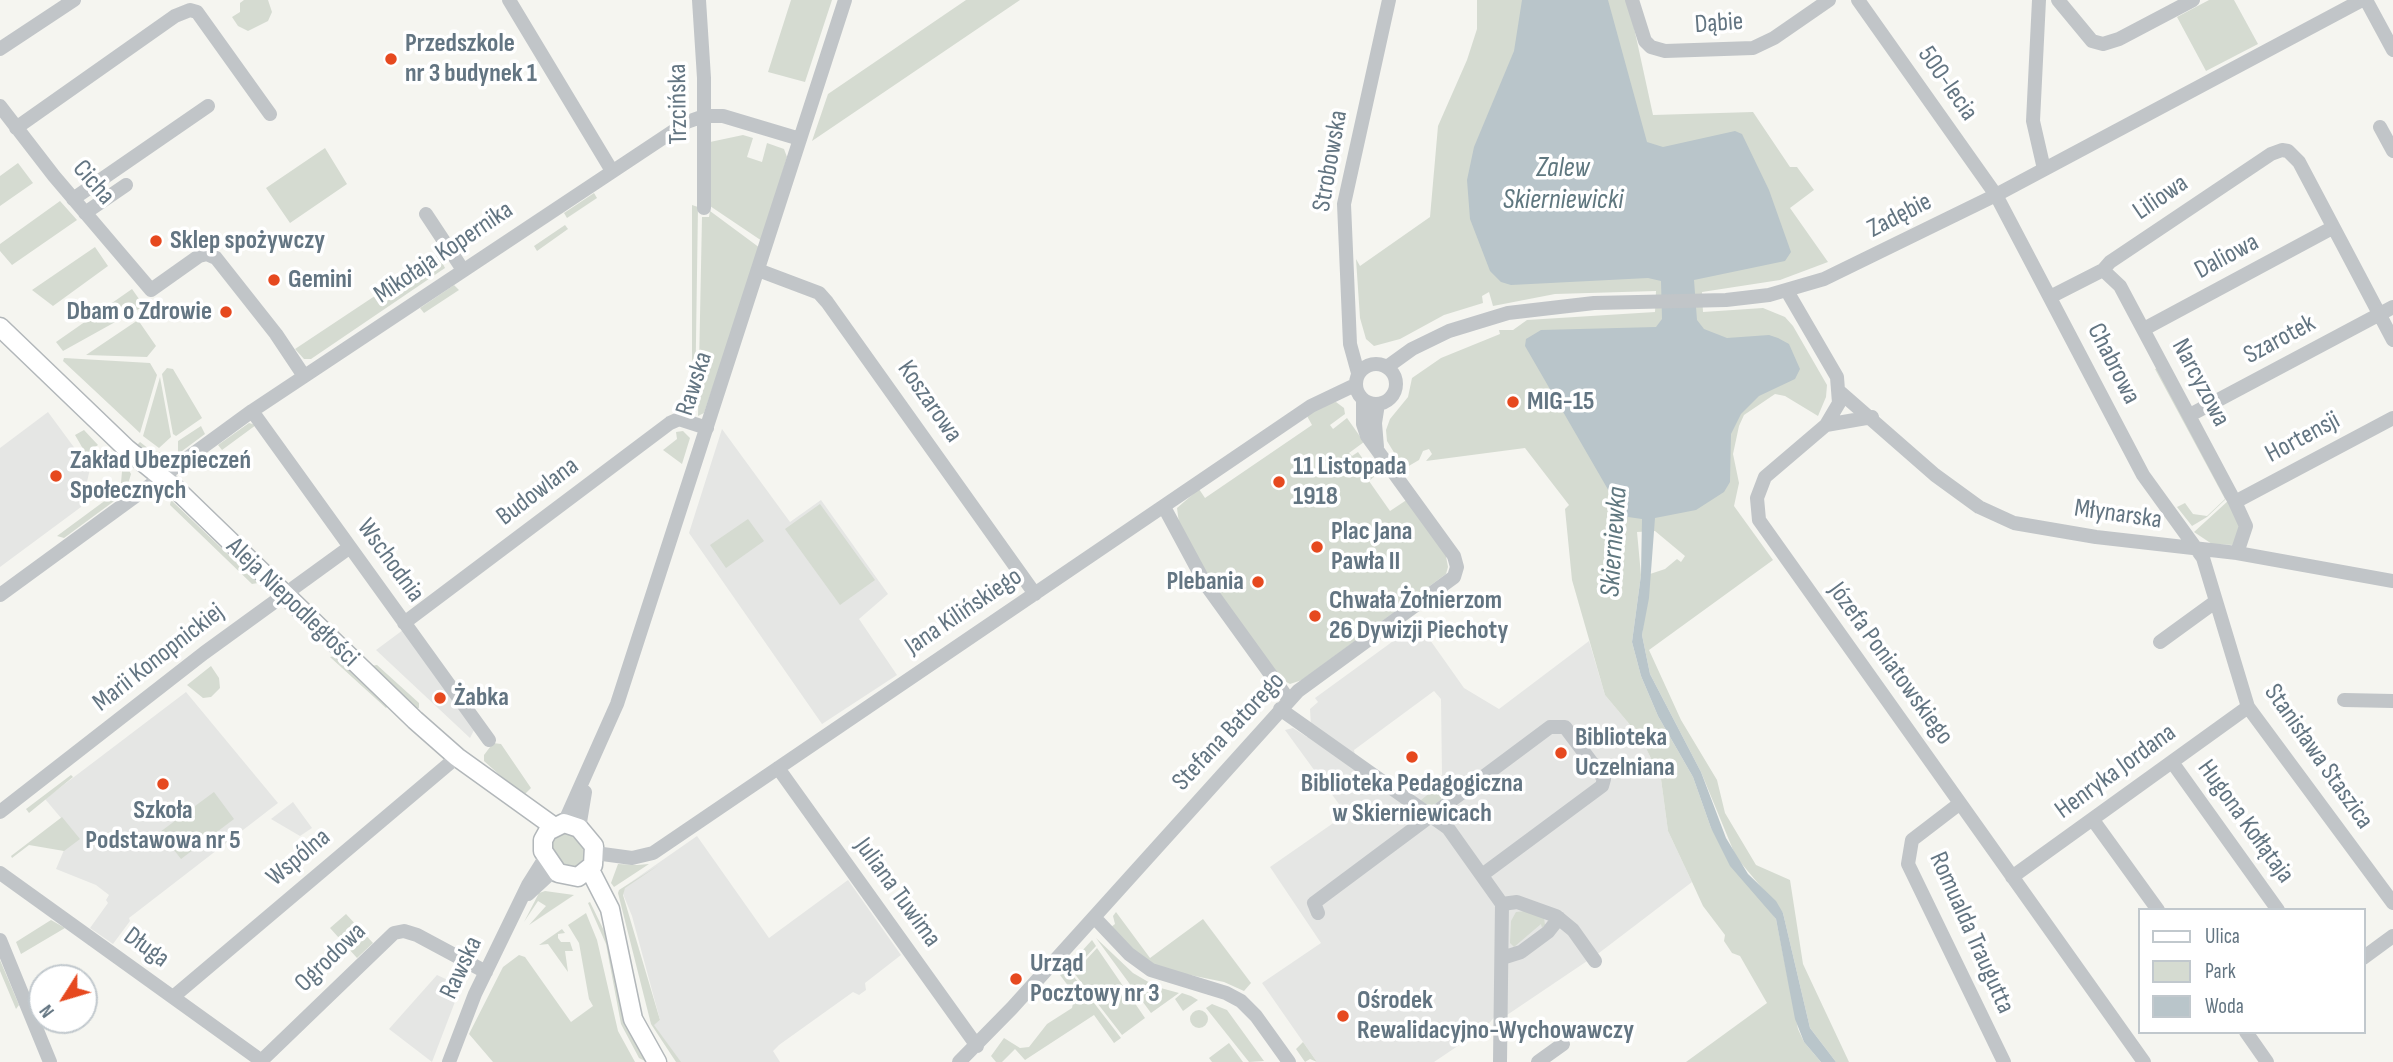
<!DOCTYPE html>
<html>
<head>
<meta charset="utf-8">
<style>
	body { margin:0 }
	#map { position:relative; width:2393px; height:1062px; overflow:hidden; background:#f5f5f0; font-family:"Sofia Sans Condensed",sans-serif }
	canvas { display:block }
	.legend { position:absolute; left:2138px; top:908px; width:228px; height:126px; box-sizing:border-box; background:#fff; border:2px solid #c1c8cd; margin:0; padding:9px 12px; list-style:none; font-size:21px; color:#637582 }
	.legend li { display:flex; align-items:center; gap:14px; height:35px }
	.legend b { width:35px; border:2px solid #c1c8cd }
	.north { position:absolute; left:28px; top:964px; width:70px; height:70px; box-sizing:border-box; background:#fff; border:2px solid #c1c8cd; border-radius:50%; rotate:233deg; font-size:19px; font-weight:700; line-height:28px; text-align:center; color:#637582 }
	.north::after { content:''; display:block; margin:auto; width:24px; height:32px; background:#e6491f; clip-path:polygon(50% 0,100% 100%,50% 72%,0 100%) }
</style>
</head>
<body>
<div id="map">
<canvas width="2393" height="1062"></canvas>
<ul class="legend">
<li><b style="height:9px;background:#fff"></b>Ulica</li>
<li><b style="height:19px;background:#d5dbd1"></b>Park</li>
<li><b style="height:19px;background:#b9c5ca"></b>Woda</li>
</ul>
<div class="north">N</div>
</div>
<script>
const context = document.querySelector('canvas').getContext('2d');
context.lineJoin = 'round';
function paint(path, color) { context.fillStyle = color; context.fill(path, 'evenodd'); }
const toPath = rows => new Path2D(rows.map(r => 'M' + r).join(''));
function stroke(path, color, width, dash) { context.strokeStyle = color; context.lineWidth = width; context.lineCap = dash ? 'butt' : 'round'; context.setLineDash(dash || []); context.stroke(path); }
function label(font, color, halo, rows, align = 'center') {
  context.font = font + ' "Sofia Sans Condensed",sans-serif'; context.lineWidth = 7; context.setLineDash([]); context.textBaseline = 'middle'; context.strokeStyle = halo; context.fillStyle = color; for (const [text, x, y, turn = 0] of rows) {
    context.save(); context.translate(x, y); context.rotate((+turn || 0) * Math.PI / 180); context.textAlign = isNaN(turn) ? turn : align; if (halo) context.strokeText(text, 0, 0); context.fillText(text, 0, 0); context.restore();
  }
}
paint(toPath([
	[48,412,90,469,81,507,0,567,0,448],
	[722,429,790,522,821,500,888,594,859,619,897,675,822,724,689,533],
	[1418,623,1464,688,1499,709,1589,641,1605,695,1641,738,1661,779,1668,831,1692,882,1599,953,1507,1015,1496,1015,1486,1027,1434,1062,1317,1062,1262,983,1321,943,1270,867,1342,817,1344,811,1285,730,1293,728,1307,737,1314,728,1311,726,1310,709,1318,702,1315,698],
	[1434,691,1441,699,1442,775,1412,796,1355,755,1354,750],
	[403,630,475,728,470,738,376,650],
	[186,692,278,803,129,918,130,921,113,944,90,928,108,903,106,900,109,895,96,885,56,869,72,831,45,799],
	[293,802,312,828,300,836,271,819],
	[697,836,769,938,848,880,901,955,865,983,866,990,859,995,853,992,779,1045,773,1051,780,1062,680,1062,653,1025,660,1020,632,916,621,889],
	[437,975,461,986,432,1062,389,1029]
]), '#e5e6e4');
paint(toPath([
	[244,0,268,0,272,12,268,21,248,31,238,26,232,17,240,12,240,3],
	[791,0,832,0,805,82,768,72],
	[966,0,1020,0,812,141,828,94],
	[1477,0,1628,0,1653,115,1753,112,1790,167,1797,167,1814,190,1790,208,1828,262,1780,280,1702,292,1703,312,1763,308,1785,317,1793,326,1827,385,1826,397,1818,416,1785,396,1775,394,1744,415,1739,426,1733,454,1739,483,1734,506,1773,560,1649,650,1681,720,1717,780,1725,813,1756,865,1790,880,1803,964,1849,1062,1836,1062,1810,1028,1783,913,1736,857,1701,772,1650,674,1642,635,1650,574,1665,569,1677,559,1681,562,1685,556,1655,531,1637,532,1641,575,1632,642,1641,676,1658,716,1693,777,1711,828,1776,919,1798,1029,1804,1042,1821,1062,1686,1062,1767,1003,1740,956,1732,953,1724,941,1725,935,1703,906,1692,882,1668,831,1661,779,1641,738,1605,695,1572,580,1565,509,1569,505,1525,448,1426,461,1432,454,1429,449,1423,451,1419,460,1407,467,1401,464,1387,441,1386,430,1390,419,1408,397,1412,378,1441,358,1500,334,1499,330,1513,330,1527,320,1655,312,1656,291,1555,294,1493,306,1489,292,1482,296,1483,303,1444,315,1400,339,1374,346,1366,339,1360,318,1356,259,1360,266,1430,217,1438,126,1467,60,1477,29],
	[2209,0,2234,0,2258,44,2206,71,2177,17],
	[743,135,753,138,747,157,762,162,767,143,784,149,787,157,762,241,710,206,710,142],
	[325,148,347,184,290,223,266,188],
	[18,163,33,183,0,206,0,176],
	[594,193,597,198,567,218,564,213],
	[60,201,77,220,12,265,0,251,0,244],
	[692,205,698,207,695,407,692,416],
	[710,211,760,248,704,413,698,416,702,217,709,217],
	[565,225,568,229,537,251,534,246],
	[95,247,108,266,53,306,32,290],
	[438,254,445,268,311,359,304,359,295,349],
	[454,285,459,290,424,313,420,308],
	[132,289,144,306,63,351,56,342],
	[138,320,156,346,147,357,86,355],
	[64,358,150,363,157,375,140,433,63,361],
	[2159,367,2227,498,2207,517,2192,526,2177,507,2185,503,2193,514,2207,516,2225,499,2155,369],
	[167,368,173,369,202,418,176,436,173,434,162,374],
	[160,377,171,437,159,448,143,436],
	[1336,402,1344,408,1345,414,1330,425,1333,429,1347,418,1364,442,1349,453,1352,456,1358,452,1375,476,1369,481,1390,511,1408,499,1445,551,1448,567,1446,574,1302,680,1290,684,1279,678,1221,599,1179,523,1177,508,1199,489,1205,498,1312,425,1307,416,1326,403],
	[249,423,256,425,222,450,218,445],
	[201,426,205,434,178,454,178,441],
	[84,430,98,445,86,454,75,435],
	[683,431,690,438,682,464,663,450,677,439,676,432],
	[140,442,149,449,173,457,156,460,137,445],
	[123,460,131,474,126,491,121,483],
	[118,491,121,496,64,538,57,536],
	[171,500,258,583,252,584,170,505],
	[2229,500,2241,524,2233,545,2212,544,2194,532],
	[820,504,875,580,840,605,785,529],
	[748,519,764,541,726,568,710,545],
	[334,656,388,706,386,708,330,657],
	[377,665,419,703,419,708,415,709,370,666],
	[211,666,219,678,220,688,211,697,203,698,187,685],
	[493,743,501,744,531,788,523,796,484,761,484,755],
	[71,775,73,777,29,813,26,809],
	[1438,786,1442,789,1441,801,1428,807,1420,801],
	[214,792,234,819,181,859,160,832],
	[62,817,80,839,64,851,29,845,12,858,11,856],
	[565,832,576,836,588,851,588,860,578,869,564,867,551,851,553,838],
	[618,864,637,865,649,864,614,887,611,883],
	[659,865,625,888,623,895,660,1020,654,1025,681,1062,676,1062,651,1024,618,893,619,890],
	[545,891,574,895,529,925,546,906,538,901,524,922,539,893],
	[590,902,609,941,627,1025,647,1062,639,1058,621,1024,606,944,588,903],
	[1525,911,1544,918,1545,925,1542,928,1541,924,1514,947,1510,943,1511,921,1516,912],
	[1116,912,1150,958,1203,919,1251,983,1244,991,1224,982,1161,969,1140,956,1111,927,1115,924,1113,916],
	[586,913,597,940,618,1031,635,1062,493,1062,469,1034,503,967,519,955,525,957,571,1022,593,1006,589,999,579,943,568,925],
	[346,914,373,943,357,958,330,928],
	[51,920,65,928,21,954,16,942],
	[562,929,565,933,558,934,558,938,561,942,570,942,573,951,565,951,568,972,548,944,539,945],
	[1096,938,1133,973,1157,987,1179,993,1151,1013],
	[1092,940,1096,946,1071,973,1121,1038,1114,1043,1094,1015,1025,1060,1015,1049,1002,1062,996,1062,991,1056,1004,1038,1020,1048,1029,1047,1047,1024,1072,1008,1075,995,1060,975],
	[1097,948,1145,1018,1122,1035,1074,973],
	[0,960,19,1005,16,1009,0,971],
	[1182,993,1191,996,1198,1000,1183,1011,1175,999],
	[1212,1004,1227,1010,1264,1061,1249,1062,1206,1008],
	'1190 1019a9 9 0 1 1 18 0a9 9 0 1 1-18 0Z',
	[1303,1042,1317,1062,1310,1059,1305,1062,1296,1049],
	[1229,1043,1243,1062,1212,1062,1209,1058]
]), '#d5dbd1');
paint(toPath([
	[1522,0,1608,0,1647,142,1663,147,1735,131,1742,134,1769,190,1791,252,1785,261,1694,280,1697,320,1704,329,1727,338,1769,335,1778,338,1789,344,1800,369,1795,379,1759,396,1741,414,1731,434,1730,482,1724,492,1696,510,1655,518,1649,598,1642,635,1650,674,1701,772,1726,838,1748,874,1776,901,1783,913,1810,1028,1836,1062,1821,1062,1804,1042,1795,1019,1776,919,1730,866,1711,828,1693,777,1658,716,1641,676,1632,642,1641,575,1642,519,1628,517,1621,512,1525,346,1526,339,1541,330,1656,327,1662,319,1661,281,1648,278,1511,285,1501,282,1490,271,1470,219,1467,180,1474,147,1514,51]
]), '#b9c5ca');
const major = toPath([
	[0,327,127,449,176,489,415,720,457,757,553,826],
	[564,823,579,828,594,846,593,865,578,877,558,873,543,851,543,840,548,831,564,823],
	[590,870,610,909,633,1019,657,1062]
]);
stroke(major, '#b2b7ba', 21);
stroke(toPath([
	[509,0,612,171],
	[699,0,704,78,704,208],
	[1632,0,1645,41,1651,47,1665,51,1753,48,1774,38,1829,0],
	[1858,0,1996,195,2143,475,2203,558,2248,707,2393,903],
	[2039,0,2033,121,2044,169],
	[2058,0,2092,41,2103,44,2119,39,2193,0],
	[2366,0,2393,50],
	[0,49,74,0],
	[0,106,54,176,151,290,199,256,207,254,216,258,276,334,304,376],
	[2380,127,2393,151],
	[16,128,175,16,190,10,197,12,270,114],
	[73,199,208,106],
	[85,213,126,185],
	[426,214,463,270],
	[758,270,819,293,827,302,1035,594],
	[2103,270,2120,286,2235,502,2246,526,2237,553],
	[1787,291,1837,377,1839,403,1826,425,1765,477,1757,498,1759,520,2144,1062],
	[2050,297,2103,270,2110,262,2271,154,2282,150,2288,151,2299,162,2393,340],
	[2144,329,2332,228],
	'1356 384a20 20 0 1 1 40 0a20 20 0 1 1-40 0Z',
	[1387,367,1412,349,1449,331,1508,313,1594,303,1726,300,1769,295,1824,279,1996,195,2362,0],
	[1358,373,1350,344,1344,204,1389,0],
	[1840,392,1935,475,1979,507,2014,523,2096,537,2237,553,2393,581],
	[252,411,489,740],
	[2190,415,2393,307],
	[1826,425,1872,417],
	[1377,447,1375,423,1378,404],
	[2235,502,2393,418],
	[1164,507,1206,585,1289,700],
	[0,595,252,411,687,122,704,116,723,116,800,139],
	[404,623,670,423,679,419,707,428],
	[2160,642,2215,602],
	[2344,700,2393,701],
	[1280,709,1448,828,1502,904,1500,1062],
	[2172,762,2278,910],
	[778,768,977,1046],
	[1959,804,1912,840,1908,864,2004,1062],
	[0,812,204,653,350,547],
	[2093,820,2158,910],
	[564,823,617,704,845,0],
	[579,828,585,792],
	[595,853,632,858,653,853,1311,406,1355,385],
	[0,873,263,1062],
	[2012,877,2248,707],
	[528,894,554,870],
	[1502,904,1517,902,1556,916,1573,930,1595,961],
	[1318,913,1314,903,1550,727,1565,727,1604,779,1602,786,1482,875],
	[1094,917,1129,954,1151,970,1226,993,1241,1001,1256,1016,1289,1062],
	[0,940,50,1062],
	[1502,958,1521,952,1548,932,1559,918],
	[2363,958,2393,936],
	[173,997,457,757],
	[2246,1032,2267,1062],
	[260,1062,394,933,404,931,417,935,486,972],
	[449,1062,475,994,528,885,545,858],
	[959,1062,1012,1008,1298,691,1454,577,1457,567,1454,556,1367,436,1363,424,1363,400],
	[1538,1062,1563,1044]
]), '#c1c5c8', 14);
stroke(major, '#fff', 18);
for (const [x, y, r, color] of [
	[391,59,7,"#e6491f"],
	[156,241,7,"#e6491f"],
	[274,280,7,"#e6491f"],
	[226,312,7,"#e6491f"],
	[1513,402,7,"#e6491f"],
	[56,476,7,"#e6491f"],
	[1279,482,7,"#e6491f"],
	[1317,547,7,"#e6491f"],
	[1258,582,7,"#e6491f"],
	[1315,616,7,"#e6491f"],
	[440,698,7,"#e6491f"],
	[1561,753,7,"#e6491f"],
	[1412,757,7,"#e6491f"],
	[163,784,7,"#e6491f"],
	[1016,979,7,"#e6491f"],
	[1343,1016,7,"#e6491f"]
]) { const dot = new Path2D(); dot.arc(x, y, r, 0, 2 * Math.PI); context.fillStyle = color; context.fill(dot); stroke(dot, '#fff', 2.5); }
label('26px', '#637582', '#fff', [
	["Dąbie",1719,24,-4],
	["500-lecia",1947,84,55],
	["Trzcińska",679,104,-91],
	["Strobowska",1331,161,-80],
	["Cicha",93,183,49],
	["Liliowa",2161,198,-34],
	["Zadębie",1900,216,-27],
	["Mikołaja Kopernika",444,253,-34],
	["Daliowa",2227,257,-28],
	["Szarotek",2280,340,-28],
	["Chabrowa",2113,364,63],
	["Narcyzowa",2200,383,62],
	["Rawska",695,384,-72],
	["Koszarowa",929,402,55],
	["Hortensji",2303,438,-28],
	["Budowlana",538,492,-37],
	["Młynarska",2118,515,8],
	["Wschodnia",390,561,54],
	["Aleja Niepodległości",292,603,44],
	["Jana Kilińskiego",964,612,-34],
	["Marii Konopnickiej",159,658,-38],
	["Józefa Poniatowskiego",1890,664,54],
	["Stefana Batorego",1229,732,-47],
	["Stanisława Staszica",2318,757,55],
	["Henryka Jordana",2116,772,-36],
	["Hugona Kołłątaja",2245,822,54],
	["Wspólna",299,858,-40],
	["Juliana Tuwima",897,893,54],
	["Romualda Traugutta",1971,933,66],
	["Długa",146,948,36],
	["Ogrodowa",331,958,-44],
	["Rawska",462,968,-65]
]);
label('bold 26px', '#637582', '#fff', [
	["Przedszkole",405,44],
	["nr 3 budynek 1",405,74],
	["Sklep spożywczy",170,241],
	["Gemini",288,280],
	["Dbam o Zdrowie",212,312,"right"],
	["MIG-15",1527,402],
	["Zakład Ubezpieczeń",70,461],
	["Społecznych",70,491],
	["11 Listopada",1293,467],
	["1918",1293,497],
	["Plac Jana",1331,532],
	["Pawła II",1331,562],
	["Plebania",1244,582,"right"],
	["Chwała Żołnierzom",1329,601],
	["26 Dywizji Piechoty",1329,631],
	["Żabka",454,698],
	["Biblioteka",1575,738],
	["Uczelniana",1575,768],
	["Biblioteka Pedagogiczna",1412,784,"center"],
	["w Skierniewicach",1412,814,"center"],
	["Szkoła",163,811,"center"],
	["Podstawowa nr 5",163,841,"center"],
	["Urząd",1030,964],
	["Pocztowy nr 3",1030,994],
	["Ośrodek",1357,1001],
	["Rewalidacyjno-Wychowawczy",1357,1031]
], 'left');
label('italic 28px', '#5f777f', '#fff', [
	["Zalew",1563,169],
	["Skierniewicki",1563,201],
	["Skierniewka",1615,542,-86]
]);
</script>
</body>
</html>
